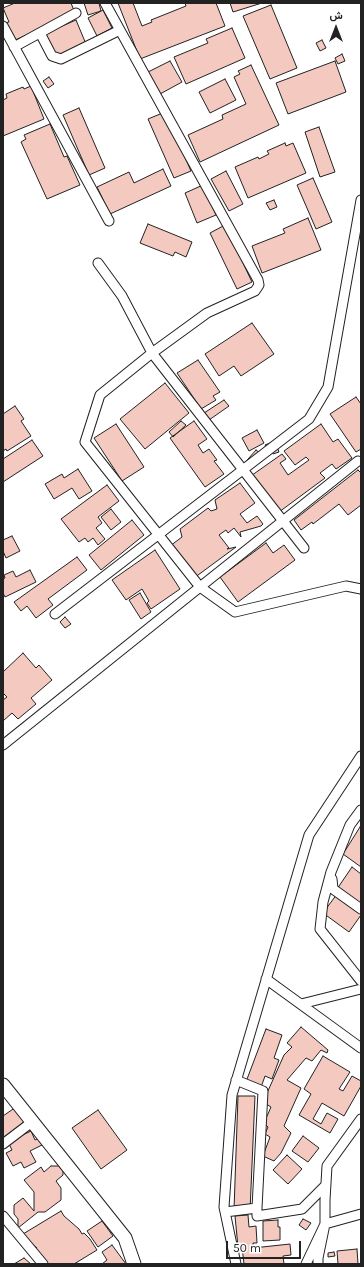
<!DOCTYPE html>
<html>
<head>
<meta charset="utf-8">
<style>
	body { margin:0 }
	#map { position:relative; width:364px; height:1267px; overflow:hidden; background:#fff; font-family:Karla,Vazirmatn,sans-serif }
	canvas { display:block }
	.frame { position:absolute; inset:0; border:4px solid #222; pointer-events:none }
	.north { position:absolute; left:316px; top:8px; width:40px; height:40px; -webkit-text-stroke:3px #fff; paint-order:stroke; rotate:0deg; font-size:11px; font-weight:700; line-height:16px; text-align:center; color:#222 }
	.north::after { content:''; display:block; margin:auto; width:14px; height:18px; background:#222; clip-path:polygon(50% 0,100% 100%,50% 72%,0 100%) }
	.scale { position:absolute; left:226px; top:1241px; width:75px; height:18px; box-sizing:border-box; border:2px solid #222; border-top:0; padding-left:5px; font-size:12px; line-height:14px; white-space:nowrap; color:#222; -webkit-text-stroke:3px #fff; paint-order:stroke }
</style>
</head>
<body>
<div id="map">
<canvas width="364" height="1267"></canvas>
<div class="frame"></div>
<div class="north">ش</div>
<div class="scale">50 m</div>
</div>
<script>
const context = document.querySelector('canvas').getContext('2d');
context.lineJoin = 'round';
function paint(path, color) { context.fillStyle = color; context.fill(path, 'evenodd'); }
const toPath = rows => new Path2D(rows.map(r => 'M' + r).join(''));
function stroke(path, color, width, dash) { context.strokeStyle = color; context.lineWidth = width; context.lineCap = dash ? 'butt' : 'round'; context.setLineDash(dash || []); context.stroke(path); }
const building = toPath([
	[15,3,71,3,75,13,13,41,5,23,9,22,3,8,15,3],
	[84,3,99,3,101,11,88,15,84,3],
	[118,3,133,3,142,26,152,22,151,20,186,6,185,3,216,3,225,26,140,59,118,3],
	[230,3,262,3,233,12,230,3],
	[271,5,297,68,270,79,243,16,271,5],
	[103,10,112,28,97,36,88,18,103,10],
	[76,20,86,44,52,59,42,35,76,20],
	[232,28,245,58,186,84,174,57,208,43,206,39,232,28],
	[322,40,326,48,320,51,316,43,322,40],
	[342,54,345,61,338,64,335,58,342,54],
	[170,61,182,82,160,94,148,72,170,61],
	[335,61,346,92,288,114,276,83,335,61],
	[251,65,279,125,200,162,188,135,223,119,222,115,246,104,234,77,240,74,238,71,251,65],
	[49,77,54,84,48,88,43,81,49,77],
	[225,79,236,100,210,113,199,92,225,79],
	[31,86,44,119,3,136,3,100,7,98,6,94,23,87,24,89,31,86],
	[79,108,105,168,89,175,63,115,79,108],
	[165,112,191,171,174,178,148,119,165,112],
	[50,124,64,157,67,156,80,185,47,199,21,142,26,139,24,135,50,124],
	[319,127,335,172,320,177,305,132,319,127],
	[285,143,286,146,293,143,306,173,248,198,235,167,258,157,259,159,269,154,267,151,285,143],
	[163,169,171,186,110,214,97,187,129,172,134,183,163,169],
	[226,171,243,204,229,211,211,179,226,171],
	[313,178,332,222,316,229,297,185,313,178],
	[203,185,216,215,197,223,185,193,203,185],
	[274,200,277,207,270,210,266,203,274,200],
	[308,218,321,250,262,273,252,246,285,233,283,229,308,218],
	[148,224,192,242,186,257,175,252,173,256,140,243,148,224],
	[225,225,252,282,237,289,210,233,225,225],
	[252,323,274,354,241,376,234,366,219,376,205,354,252,323],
	[198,360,220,392,213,396,216,400,201,409,177,373,198,360],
	[165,383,189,413,145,449,120,419,165,383],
	[356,397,361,404,361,449,356,452,330,414,356,397],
	[224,400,229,406,209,420,204,413,224,400],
	[15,406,24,419,21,421,31,436,7,451,6,449,3,451,3,414,15,406],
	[181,421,186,425,173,437,169,432,181,421],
	[194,421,207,439,198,445,203,453,209,449,217,460,214,461,224,474,205,487,170,438,194,421],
	[116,424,144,467,122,481,94,438,116,424],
	[321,424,333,442,338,439,352,458,336,469,332,464,320,473,325,478,275,515,248,478,282,454,286,459,280,463,288,475,309,460,306,457,295,465,284,451,321,424],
	[257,430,264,443,249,451,242,438,257,430],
	[32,440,43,456,3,482,3,459,32,440],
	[275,441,279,452,273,454,271,451,268,452,265,445,275,441],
	[256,450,261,454,241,467,256,450],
	[78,469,92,491,79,499,72,488,54,499,45,484,62,474,64,478,78,469],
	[358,470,361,473,361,505,348,515,339,504,313,524,312,522,301,530,294,520,358,470],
	[240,483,255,503,240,514,247,523,257,516,263,524,261,526,240,532,241,537,234,528,228,533,226,530,219,535,229,548,227,549,236,547,194,578,170,546,182,537,180,529,208,508,211,511,217,509,215,500,240,483],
	[107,485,119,501,98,517,102,523,96,528,105,539,98,545,93,538,88,542,85,538,79,542,61,519,107,485],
	[111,509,121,522,111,530,101,517,111,509],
	[132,520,144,535,101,570,89,555,132,520],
	[12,536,20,551,6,558,3,551,3,540,12,536],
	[266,543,273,553,284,545,295,560,238,602,220,577,266,543],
	[155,550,180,589,151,609,147,603,149,601,142,589,126,600,112,580,155,550],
	[77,557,87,570,48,599,53,605,36,618,27,606,21,611,14,602,77,557],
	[30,570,36,582,5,597,3,593,3,579,5,578,4,575,13,571,16,577,30,570],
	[140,593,151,612,141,619,129,600,140,593],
	[65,617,71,624,65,628,60,622,65,617],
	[23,653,36,668,39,665,52,680,31,698,36,704,18,719,12,713,3,721,3,700,7,697,3,693,3,672,23,653],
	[360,827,361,828,361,867,343,854,360,827],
	[352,867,361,874,361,906,337,889,352,867],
	[337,894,361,912,361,915,349,932,323,913,337,894],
	[301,1027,328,1050,327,1053,321,1050,312,1061,306,1058,287,1080,301,1088,284,1126,291,1133,281,1153,274,1161,263,1156,270,1137,265,1134,268,1127,264,1123,271,1107,263,1102,284,1055,292,1047,287,1043,301,1027],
	[266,1029,282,1035,274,1058,279,1060,272,1079,265,1076,259,1093,244,1087,266,1029],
	[323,1056,350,1072,339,1089,343,1091,352,1076,361,1081,361,1086,344,1116,322,1103,313,1119,321,1124,327,1113,338,1119,330,1133,299,1115,311,1094,304,1089,323,1056],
	[238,1096,255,1096,250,1211,234,1210,238,1096],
	[16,1107,27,1120,3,1138,3,1116,16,1107],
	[98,1110,127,1150,101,1169,72,1128,98,1110],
	[31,1131,35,1140,39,1138,42,1145,30,1151,36,1162,24,1168,21,1162,13,1166,6,1153,12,1150,8,1142,31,1131],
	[303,1136,319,1148,308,1162,292,1151,303,1136],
	[287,1155,302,1169,288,1184,273,1170,287,1155],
	[51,1166,59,1166,63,1171,63,1175,56,1181,61,1188,61,1200,45,1212,38,1212,18,1228,18,1219,14,1214,14,1205,23,1198,34,1211,34,1192,24,1180,41,1167,44,1172,51,1166],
	[61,1211,64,1216,79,1229,82,1234,84,1233,90,1239,97,1250,74,1264,38,1264,30,1252,37,1248,32,1244,30,1246,23,1234,61,1211],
	[248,1215,249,1227,256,1226,257,1243,253,1243,253,1248,290,1244,291,1255,283,1256,284,1264,244,1264,242,1247,238,1247,235,1216,248,1215],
	[303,1219,311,1223,306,1230,299,1225,303,1219],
	[278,1220,278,1227,280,1227,280,1240,263,1241,263,1221,278,1220],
	[102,1221,113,1236,98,1247,87,1231,102,1221],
	[112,1245,126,1264,102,1264,107,1260,102,1252,112,1245],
	[357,1249,358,1264,338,1264,337,1251,357,1249],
	[334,1252,335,1256,328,1257,328,1253,334,1252],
	[24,1258,31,1264,14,1264,24,1258]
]);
paint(building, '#f3c9c0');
stroke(building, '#222', 1);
const street = toPath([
	[3,26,109,221],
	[40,33,52,56,61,59,120,30],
	[14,47,76,13],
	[98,263,122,296,152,353,207,313,255,291,259,285,258,280,105,3],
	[358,461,200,587,235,612,346,586,361,589],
	[55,614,309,419,328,387,361,200],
	[3,745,200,587,85,442,100,395,152,353,304,548],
	[361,810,350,825,331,872,323,902,320,929,361,981],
	[332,879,333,889,361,909],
	[266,979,361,1048],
	[301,1004,361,989],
	[3,1144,32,1122],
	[257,1208,257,1216,302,1209,326,1185],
	[225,1212,257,1208,263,1091,236,1080],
	[3,1216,43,1264],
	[236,1264,224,1207,232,1095,309,835,361,756],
	[306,1264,325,1224,361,1214],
	[318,1264,318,1258,325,1224,325,1200,327,1166,361,1119]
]);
const secondary = toPath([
	[3,1085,125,1238,134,1264]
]);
stroke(street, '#222', 11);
stroke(secondary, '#222', 15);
stroke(street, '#fff', 9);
stroke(secondary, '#fff', 13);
</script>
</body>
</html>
